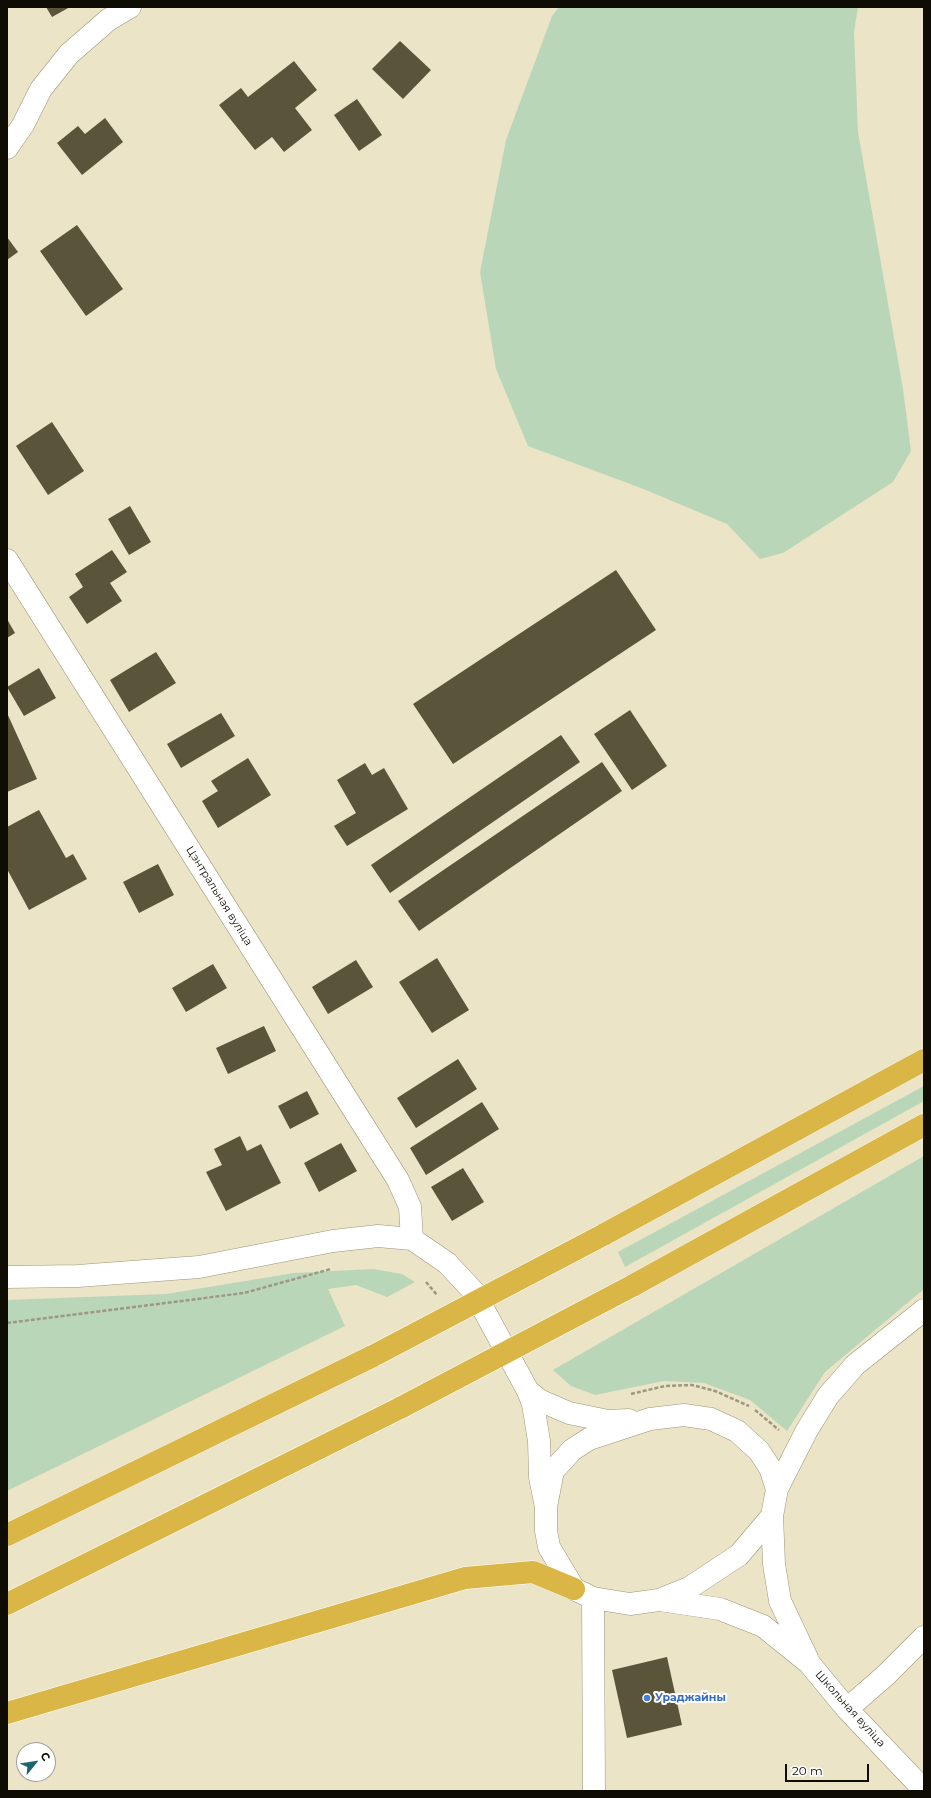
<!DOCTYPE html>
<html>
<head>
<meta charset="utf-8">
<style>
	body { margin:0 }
	#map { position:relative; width:931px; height:1798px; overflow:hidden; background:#ebe4c6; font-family:Montserrat,sans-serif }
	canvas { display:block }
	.frame { position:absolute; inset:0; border:8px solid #0f0c04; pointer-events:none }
	.north { position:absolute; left:16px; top:1742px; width:40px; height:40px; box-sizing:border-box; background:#fff; border:1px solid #9f9e9b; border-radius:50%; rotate:60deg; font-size:11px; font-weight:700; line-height:16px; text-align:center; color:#0f0c04 }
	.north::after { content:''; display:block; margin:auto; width:14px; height:18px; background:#1b6571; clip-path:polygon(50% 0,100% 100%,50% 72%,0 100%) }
	.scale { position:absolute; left:785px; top:1764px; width:84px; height:18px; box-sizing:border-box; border:2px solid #0f0c04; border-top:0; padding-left:5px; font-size:12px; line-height:14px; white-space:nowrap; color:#0f0c04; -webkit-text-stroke:3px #fff; paint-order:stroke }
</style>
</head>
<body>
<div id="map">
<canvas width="931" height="1798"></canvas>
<div class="frame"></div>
<div class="north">С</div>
<div class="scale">20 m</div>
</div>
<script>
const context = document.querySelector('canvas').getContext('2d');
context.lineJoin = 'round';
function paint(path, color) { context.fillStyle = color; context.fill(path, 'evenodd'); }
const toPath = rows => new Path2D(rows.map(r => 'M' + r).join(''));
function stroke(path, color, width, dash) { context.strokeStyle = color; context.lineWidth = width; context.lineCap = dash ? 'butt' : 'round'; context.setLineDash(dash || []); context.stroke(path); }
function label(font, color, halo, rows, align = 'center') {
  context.font = font + ' Montserrat,sans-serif'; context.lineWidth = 4; context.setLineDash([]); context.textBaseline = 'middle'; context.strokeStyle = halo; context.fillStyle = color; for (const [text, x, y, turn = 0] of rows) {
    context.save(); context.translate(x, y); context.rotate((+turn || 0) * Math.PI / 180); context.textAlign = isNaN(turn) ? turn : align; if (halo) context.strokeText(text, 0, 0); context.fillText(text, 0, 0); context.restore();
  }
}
paint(toPath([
	[559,7,858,7,854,32,858,132,903,389,911,451,893,482,783,553,760,559,727,524,641,488,528,446,496,369,480,272,506,140,552,16],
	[924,1086,924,1101,625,1267,618,1252],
	[924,1156,924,1289,825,1372,787,1431,750,1400,704,1383,664,1381,595,1395,571,1386,553,1370],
	[373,1269,402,1274,415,1282,387,1297,356,1285,328,1289,345,1326,7,1491,7,1300,166,1294,294,1273]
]), '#bad6b9');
paint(toPath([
	[46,7,70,7,52,17],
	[400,41,431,70,403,99,372,69],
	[294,61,317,90,295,108,312,130,284,152,272,137,255,150,219,105,241,88,248,97],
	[357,99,382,135,359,151,334,115],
	[105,118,123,142,82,175,57,143,78,126,85,134],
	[77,225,123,289,86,316,40,251],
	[7,237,18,252,7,260],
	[52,422,84,471,48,495,16,446],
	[130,506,151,542,129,555,108,519],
	[112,550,127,572,110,583,122,601,87,624,69,597,83,587,75,574],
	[616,570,656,630,453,764,413,704],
	[7,619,15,633,7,638],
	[156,652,176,683,129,712,110,680],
	[39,668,56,698,24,716,7,687],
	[630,710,667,766,632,790,594,734],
	[7,713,37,779,7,792],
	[221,713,235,736,181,768,167,744],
	[561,735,580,762,390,893,371,865],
	[248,758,271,795,218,828,202,801,218,791,211,781],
	[602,762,622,791,419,931,398,901],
	[365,763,372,775,384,768,408,809,347,846,334,826,356,813,337,780],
	[39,810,66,858,73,854,87,879,29,910,7,869,7,827],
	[158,864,174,895,139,913,123,882],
	[437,958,469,1010,432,1033,399,982],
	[356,960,373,987,328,1014,312,987],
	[213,964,227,988,186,1012,172,988],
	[264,1026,276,1051,228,1074,216,1048],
	[458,1059,477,1089,416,1128,397,1098],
	[307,1091,319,1114,290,1129,278,1106],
	[482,1102,499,1129,426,1175,410,1148],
	[240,1136,247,1151,261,1144,281,1183,226,1211,206,1172,222,1165,214,1149],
	[341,1143,357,1171,319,1192,304,1163],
	[463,1168,484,1202,452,1221,431,1187],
	[667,1657,682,1725,627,1738,612,1670]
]), '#5a543a');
const minor = toPath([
	[7,148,23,125,41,89,69,54,108,20,130,7],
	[7,560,398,1180,410,1207,412,1239],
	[7,1277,78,1276,199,1267,333,1241,378,1236,412,1239,447,1263,474,1292,528,1391,533,1404,539,1441,540,1477,546,1507],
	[528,1391,539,1400,569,1413,608,1421,629,1420],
	[684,1415,711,1419,737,1431,759,1451,770,1468,777,1489,772,1516,739,1555,689,1588,659,1600,630,1604,593,1598,574,1589,549,1547,546,1531,546,1507,553,1471,572,1450,589,1439,650,1419,684,1415],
	[777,1489,807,1430,828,1396,855,1365,924,1310],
	[772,1516,774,1564,780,1601,807,1658],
	[593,1598,594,1791],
	[660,1600,720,1609,763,1626,809,1663,847,1709,924,1790],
	[847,1709,886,1675,924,1637]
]);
const highway = toPath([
	[603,1235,924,1060],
	[632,1286,924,1125],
	[7,1535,373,1356],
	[7,1604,402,1407],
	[7,1713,465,1578,533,1572,574,1589]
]);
stroke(minor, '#9b9478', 23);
stroke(highway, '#fff', 23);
stroke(toPath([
	[426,1282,437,1295],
	[7,1323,244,1293,331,1269],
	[631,1394,665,1386,692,1385,715,1391,749,1406],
	[755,1410,779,1430]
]), '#9d9882', 2.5, [4, 2]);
stroke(minor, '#fff', 22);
stroke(highway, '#d9b646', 22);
const highwayBridge = toPath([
	[373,1356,603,1235],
	[402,1407,632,1286]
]);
stroke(highwayBridge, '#fff', 23, []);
stroke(highwayBridge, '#d9b646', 22);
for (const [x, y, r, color] of [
	[647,1698,4,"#3f7fe0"]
]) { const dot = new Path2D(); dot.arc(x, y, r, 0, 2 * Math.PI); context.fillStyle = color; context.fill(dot); stroke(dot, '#fff', 1.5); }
label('11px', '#0f0c04', '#fff', [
	["Цэнтральная вуліца",219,896,58],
	["Школьная вуліца",850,1709,48]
]);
label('bold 11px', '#366cbe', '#fff', [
	["Ураджайны",655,1698]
], 'left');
</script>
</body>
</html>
